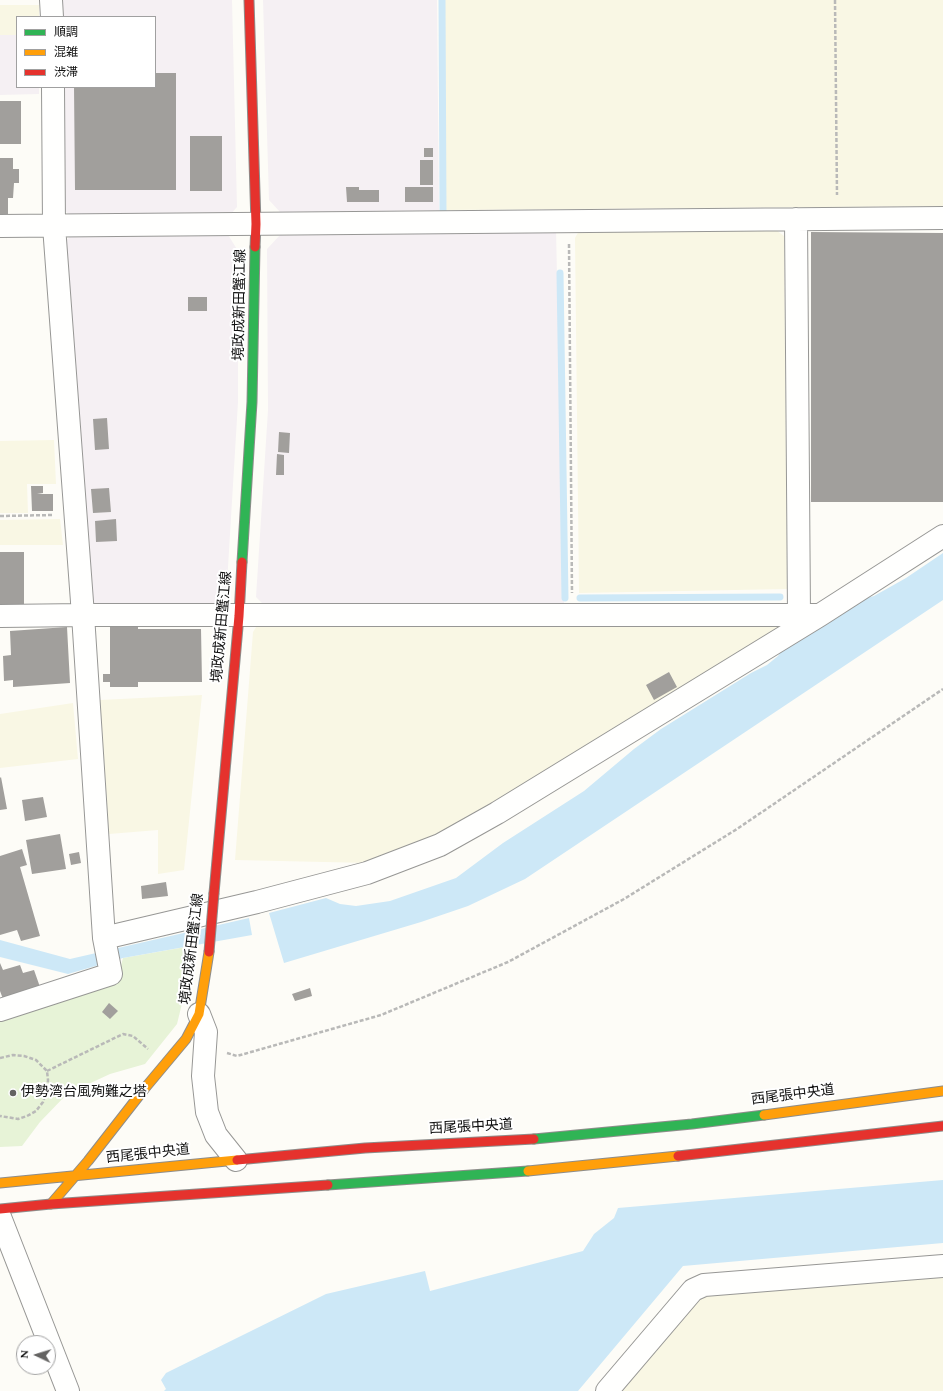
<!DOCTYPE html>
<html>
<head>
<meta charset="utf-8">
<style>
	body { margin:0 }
	#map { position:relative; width:943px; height:1391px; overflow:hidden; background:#fdfcf7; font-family:Spectral,"Noto Sans JP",serif }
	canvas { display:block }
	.legend { position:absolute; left:16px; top:16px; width:140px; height:72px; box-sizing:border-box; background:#fff; border:1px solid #a0a0a0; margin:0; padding:5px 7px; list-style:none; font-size:12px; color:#111 }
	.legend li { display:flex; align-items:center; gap:8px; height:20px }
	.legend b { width:20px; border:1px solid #a0a0a0 }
	.north { position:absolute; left:16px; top:1335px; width:40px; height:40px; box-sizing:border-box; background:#fff; border:1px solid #a0a0a0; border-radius:50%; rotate:274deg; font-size:11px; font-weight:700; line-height:16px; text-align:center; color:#111 }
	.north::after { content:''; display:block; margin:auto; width:14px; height:18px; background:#646362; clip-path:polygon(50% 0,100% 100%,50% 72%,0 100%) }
</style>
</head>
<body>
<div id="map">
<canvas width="943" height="1391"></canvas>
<ul class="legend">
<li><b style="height:5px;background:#30b455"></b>順調</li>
<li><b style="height:5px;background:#ff9f0a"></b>混雑</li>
<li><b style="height:5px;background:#e5322d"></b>渋滞</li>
</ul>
<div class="north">N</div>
</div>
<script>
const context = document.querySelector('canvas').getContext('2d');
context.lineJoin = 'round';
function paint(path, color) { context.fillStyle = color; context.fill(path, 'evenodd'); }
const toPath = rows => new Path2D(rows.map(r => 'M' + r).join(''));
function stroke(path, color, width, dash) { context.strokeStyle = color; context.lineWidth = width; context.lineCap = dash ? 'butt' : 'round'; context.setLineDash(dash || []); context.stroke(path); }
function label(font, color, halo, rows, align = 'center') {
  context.font = font + ' Spectral,"Noto Sans JP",serif'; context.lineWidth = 4; context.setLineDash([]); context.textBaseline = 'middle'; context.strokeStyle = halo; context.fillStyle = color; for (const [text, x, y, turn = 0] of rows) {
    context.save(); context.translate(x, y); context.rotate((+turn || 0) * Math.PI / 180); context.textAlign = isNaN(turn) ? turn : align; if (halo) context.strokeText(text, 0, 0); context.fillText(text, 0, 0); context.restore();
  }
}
paint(toPath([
	[62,0,232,0,237,207,230,215,72,217,65,211,63,87,155,87,155,17,63,17],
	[263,0,437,0,439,212,280,212,269,200],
	[0,35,17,35,17,87,39,87,39,94,0,95],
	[556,229,564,604,263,604,256,597,268,410,267,249,281,234],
	[227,233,238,251,238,402,226,600,211,609,91,609,66,240,71,236]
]), '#f5f0f3');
paint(toPath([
	[444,0,943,0,943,206,446,210],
	[0,5,39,5,39,17,17,17,17,35,0,35],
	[580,229,776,230,784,236,787,589,579,593,575,238],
	[54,440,56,484,27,484,28,513,0,513,0,441],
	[60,519,63,545,0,545,0,520],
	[789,621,487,810,419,843,369,863,235,860,253,632,258,624],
	[202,695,184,870,158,874,158,830,109,834,100,700],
	[73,703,78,759,0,768,0,714],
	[922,1277,943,1278,943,1391,617,1391,694,1301,705,1294]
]), '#f9f7e4');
paint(toPath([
	[191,946,188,979,177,1024,145,1064,110,1074,67,1094,40,1122,22,1146,0,1147,0,1021,117,981,123,958]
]), '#e7f3d7');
paint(toPath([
	[943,553,943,600,525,879,468,906,421,922,284,963,269,913,326,898,340,904,356,906,390,901,456,878,503,843,584,791,634,749,661,729,751,673,767,665,778,656,785,645,853,602,874,596,906,578],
	[249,918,252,935,123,958,68,974,0,957,0,940,70,959],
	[943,1180,943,1243,683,1266,578,1391,164,1391,166,1389,161,1380,166,1373,326,1294,425,1271,430,1291,583,1251,594,1234,614,1218,618,1208]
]), '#cde8f7');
stroke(toPath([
	[442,0,443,211],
	[560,273,565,598],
	[580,598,780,597]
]), '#cde8f7', 7);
paint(toPath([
	[155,73,176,73,176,190,75,190,74,87,155,87],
	[0,101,21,101,21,144,0,144],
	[190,136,222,136,222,191,190,191],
	[424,148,433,148,433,157,424,157],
	[0,158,13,158,13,169,19,169,19,183,14,183,13,198,8,198,8,217,0,218],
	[420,160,433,160,433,185,420,185],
	[346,187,359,187,359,190,379,190,379,202,347,202],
	[405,187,433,187,433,202,405,202],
	[811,232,943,233,943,502,811,502],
	[188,297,207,297,207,311,188,311],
	[107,418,109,449,95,450,93,419],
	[279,432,290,433,289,453,278,452],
	[277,454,284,455,284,475,276,475],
	[31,486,43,486,43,493,37,494,53,494,53,511,32,511],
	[109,488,111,512,93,513,91,489],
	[116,519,117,541,96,542,95,521],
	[0,552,24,552,24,605,0,605],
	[110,625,138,625,138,629,201,629,202,682,138,682,138,687,110,687],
	[67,627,70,683,13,687,13,680,4,681,3,656,11,655,10,631],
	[669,672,677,687,654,700,646,685],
	[103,674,110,674,110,682,103,682],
	[1,777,7,809,0,810,0,778],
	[43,797,47,817,25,821,22,800],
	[60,834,66,869,32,874,26,840],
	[22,849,27,865,20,867,40,936,21,941,17,930,0,935,0,856],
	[79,852,81,863,71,865,69,854],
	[166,882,168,896,142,899,141,886],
	[0,963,3,970,20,965,23,973,34,970,40,987,3,999,0,991],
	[310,988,312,996,295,1001,292,994],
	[109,1003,118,1011,110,1019,102,1012]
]), '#a19f9c');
const street = toPath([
	[51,0,52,17],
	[796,219,799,615],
	[0,226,943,218],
	[0,616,83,615,820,615],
	[104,938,257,902,367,873,440,845,497,813,820,615,943,536],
	[0,1010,111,974,104,938,83,615,54,226,53,87],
	[199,1014,206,1032,203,1076,207,1112,216,1135,236,1160],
	[0,1217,68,1391],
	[607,1391,693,1290,704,1285,943,1266]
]);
const fast = toPath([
	[242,562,252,402,255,247],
	[534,1139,692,1124,764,1115],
	[328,1185,528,1171]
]);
const slow = toPath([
	[764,1115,943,1091],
	[528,1171,678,1156],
	[0,1183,237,1160],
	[51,1204,88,1161,145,1088,186,1039,199,1014,209,952]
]);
const jam = toPath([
	[249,0,256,224,255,247],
	[214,893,239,616,242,562],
	[678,1156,943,1126],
	[237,1160,365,1148,534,1139],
	[0,1209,51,1204,328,1185]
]);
stroke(street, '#979795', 24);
stroke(fast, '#8e8d8b', 11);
stroke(slow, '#8e8d8b', 11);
stroke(jam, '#8e8d8b', 11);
stroke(toPath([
	[835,0,837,195],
	[569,244,572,593],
	[0,516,53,515],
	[227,1053,237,1056,381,1015,508,962,624,899,737,829,943,689],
	[0,1058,13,1055,24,1056,36,1060,47,1071,48,1080,47,1090,43,1102,36,1111,27,1116,18,1119,0,1116],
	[47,1071,123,1034,133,1036,148,1049]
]), '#b9b9b8', 2.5, [4, 2]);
stroke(street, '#fffffe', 22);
stroke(fast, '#30b455', 9);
stroke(slow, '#ff9f0a', 9);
stroke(jam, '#e5322d', 9);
const jamBridge = toPath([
	[209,952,214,893]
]);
stroke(jamBridge, '#8e8d8b', 11, []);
stroke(jamBridge, '#e5322d', 9);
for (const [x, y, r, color] of [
	[13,1093,4,"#646362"]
]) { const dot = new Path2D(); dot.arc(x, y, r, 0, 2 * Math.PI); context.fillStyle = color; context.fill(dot); stroke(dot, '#fff', 1.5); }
label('14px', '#111', '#fff', [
	["境政成新田蟹江線",241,305,-89],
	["境政成新田蟹江線",223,627,-85],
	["境政成新田蟹江線",193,949,-83],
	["西尾張中央道",793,1096,-7],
	["西尾張中央道",471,1128,-3],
	["西尾張中央道",148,1155,-6]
]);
label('14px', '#111', '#fff', [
	["伊勢湾台風殉難之塔",21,1093]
], 'left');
</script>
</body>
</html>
